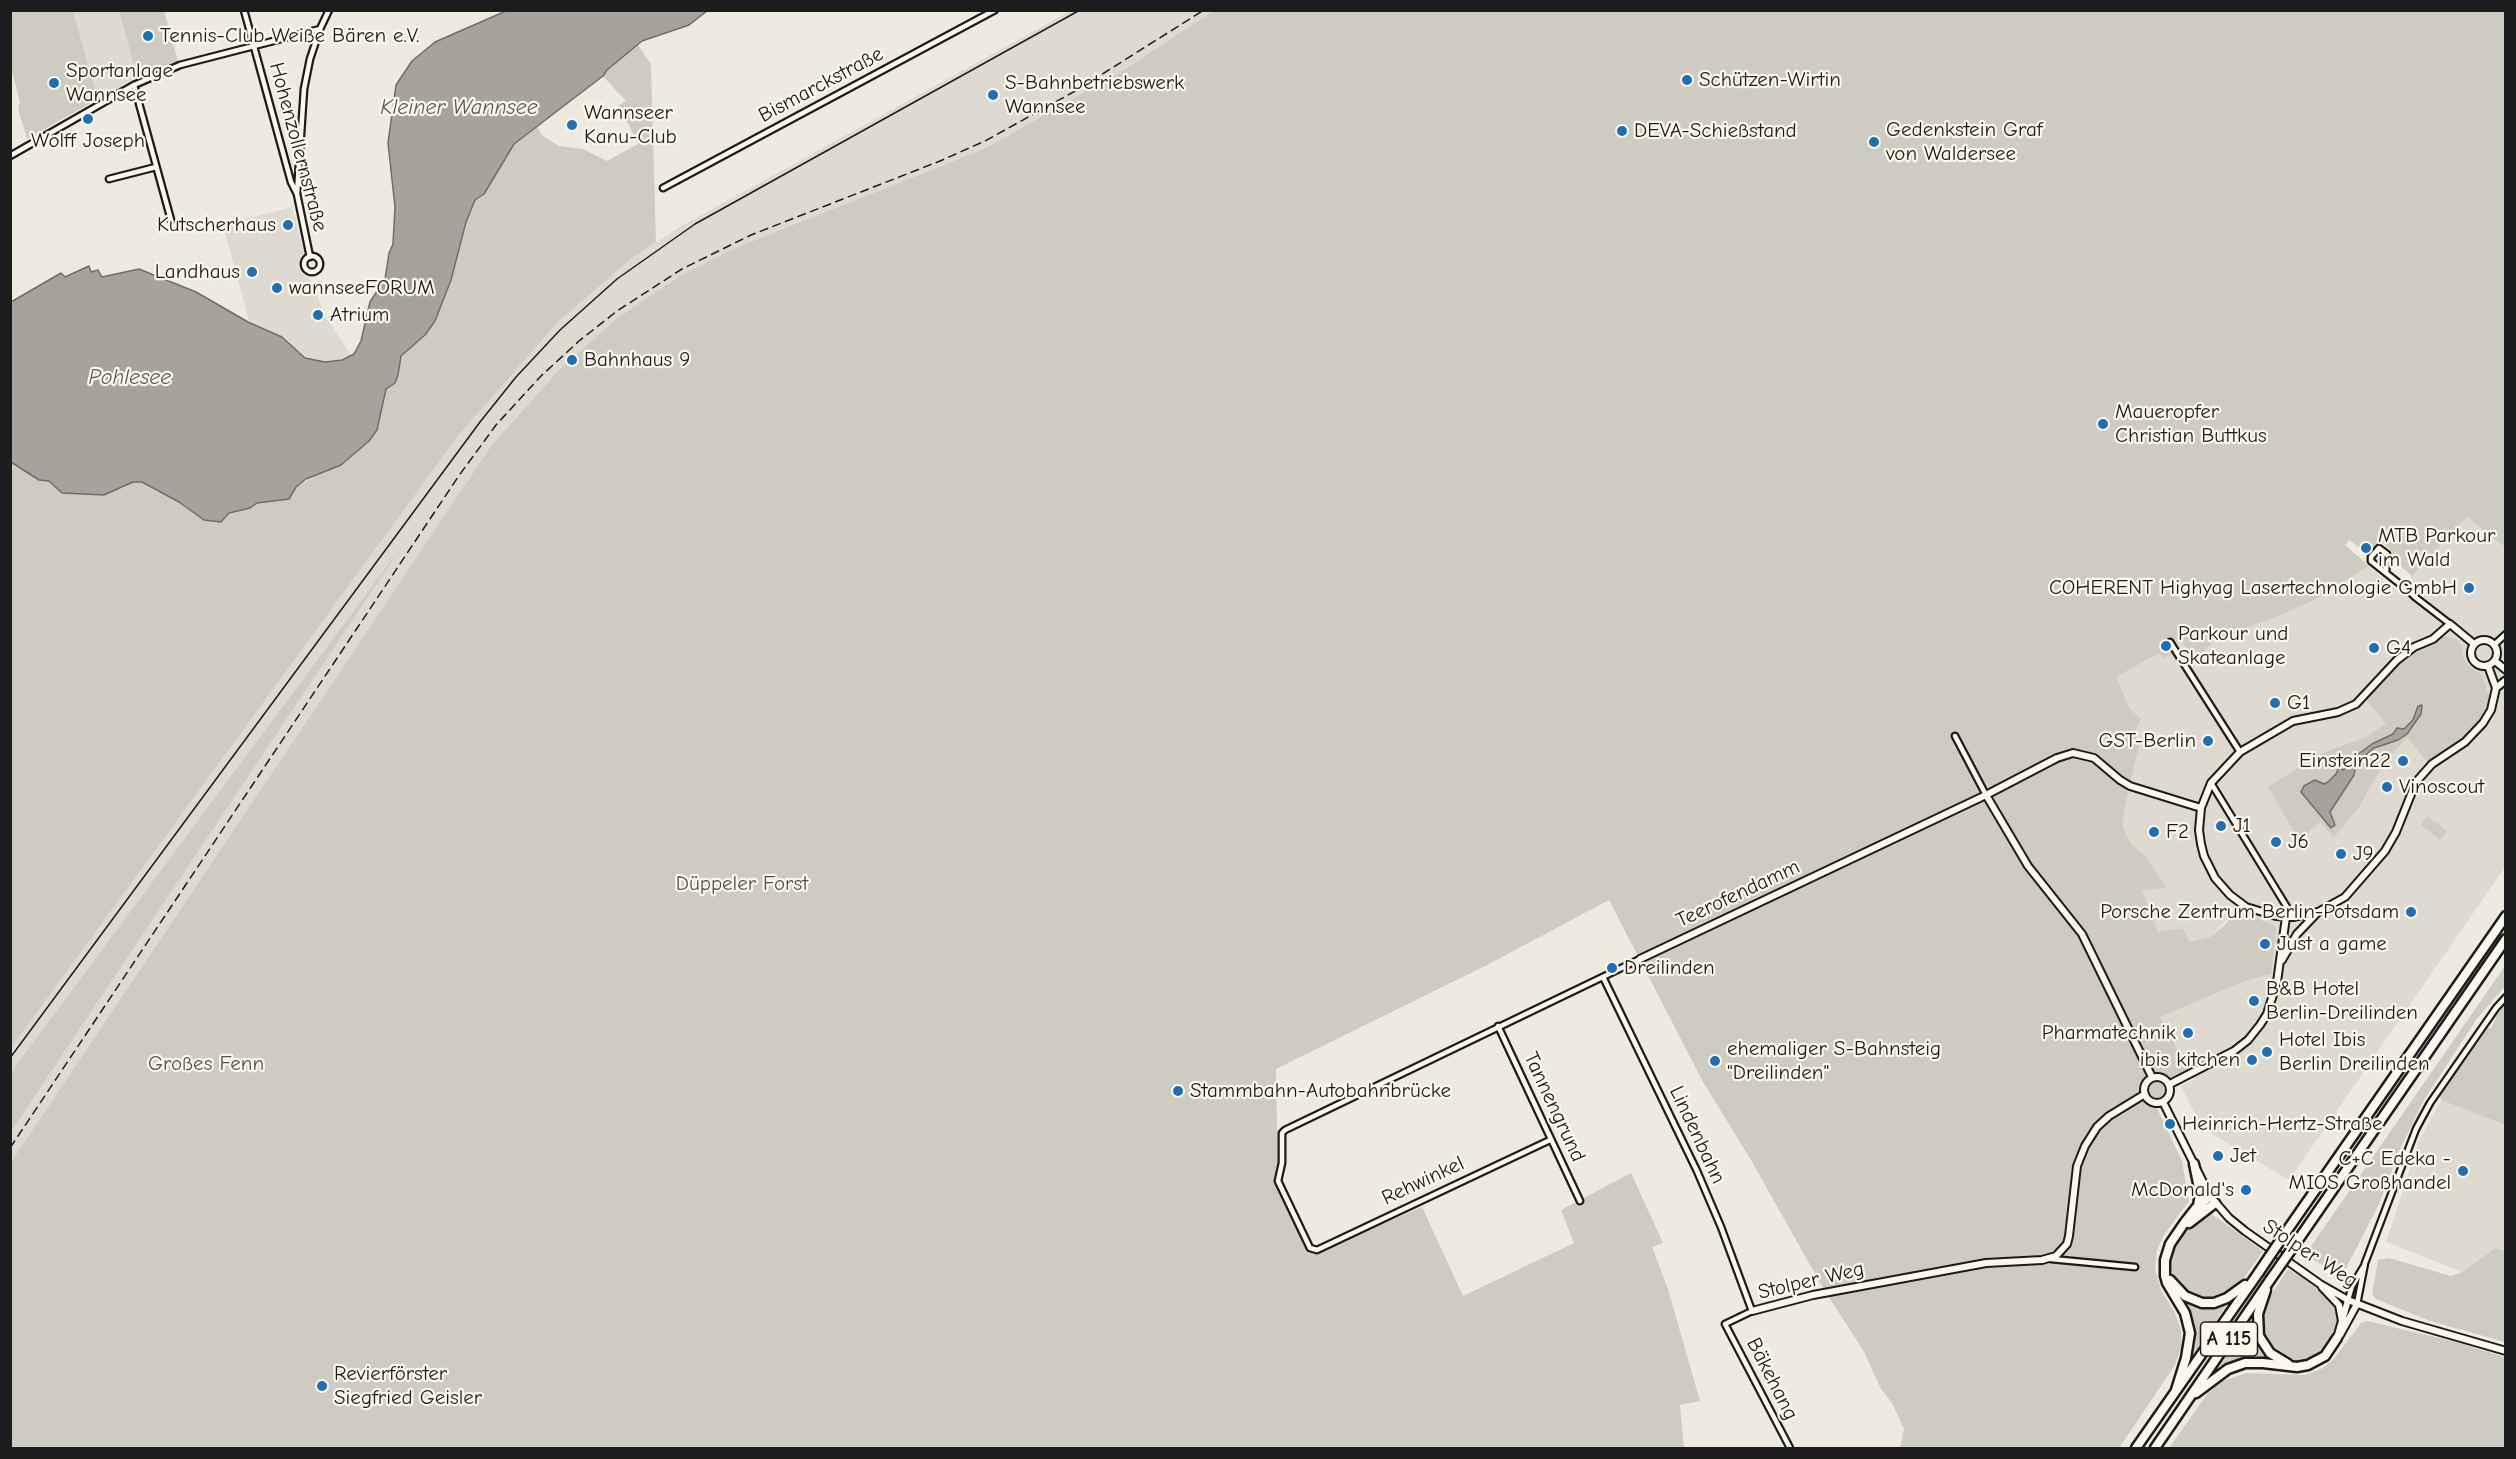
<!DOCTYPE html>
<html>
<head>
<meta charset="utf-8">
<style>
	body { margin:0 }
	#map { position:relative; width:2516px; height:1459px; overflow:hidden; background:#eeeadf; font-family:"Comic Neue",sans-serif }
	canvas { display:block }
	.frame { position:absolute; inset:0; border:12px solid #1c1c1c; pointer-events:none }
</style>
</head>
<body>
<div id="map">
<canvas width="2516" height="1459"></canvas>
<div class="frame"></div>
</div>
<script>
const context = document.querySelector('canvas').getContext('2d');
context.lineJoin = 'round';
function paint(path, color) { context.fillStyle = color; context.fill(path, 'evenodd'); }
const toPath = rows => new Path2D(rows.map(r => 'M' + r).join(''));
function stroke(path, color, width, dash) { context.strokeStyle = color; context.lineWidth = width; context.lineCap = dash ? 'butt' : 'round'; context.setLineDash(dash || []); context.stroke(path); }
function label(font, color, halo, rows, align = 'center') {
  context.font = font + ' "Comic Neue",sans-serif'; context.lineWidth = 4.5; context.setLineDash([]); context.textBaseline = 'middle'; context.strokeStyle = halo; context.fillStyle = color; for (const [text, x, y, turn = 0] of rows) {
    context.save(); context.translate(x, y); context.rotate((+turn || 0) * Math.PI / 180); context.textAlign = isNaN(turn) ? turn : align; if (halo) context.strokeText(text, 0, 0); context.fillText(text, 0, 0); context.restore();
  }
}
paint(toPath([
	[73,11,119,11,137,77,98,99],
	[1070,11,1213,11,1125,69,986,148,735,248,678,277,616,319,558,371,491,446,11,1162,11,1132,392,560,11,1072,11,1048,458,436,558,322,632,258,678,228],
	[292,207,304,252,298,263,300,272,310,279,326,317,351,355,343,359,325,361,305,357,284,337,249,321,223,225],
	[2467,516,2505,547,2505,867,2289,1180,2202,1128,2181,1086,2195,1079,2160,1017,2245,981,2270,974,2253,918,2236,911,2210,937,2189,942,2158,932,2141,890,2165,888,2145,855,2131,844,2123,827,2124,810,2139,747,2130,709,2115,677,2181,640,2194,662,2201,658,2205,650,2215,640,2286,613,2316,599,2369,566,2400,594,2412,576],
	[2441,1100,2505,1125,2505,1251,2495,1248,2462,1272,2386,1242,2419,1141]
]), '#dedad1');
paint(toPath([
	[10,11,73,11,98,99,27,139,18,109,20,102,11,68],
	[119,11,164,11,178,61,137,77],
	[1213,11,2505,11,2505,547,2467,517,2412,576,2395,561,2390,549,2380,541,2367,555,2350,540,2345,545,2369,566,2316,599,2286,613,2215,640,2205,650,2201,658,2194,662,2181,640,2175,644,2179,650,2163,658,2159,653,2116,677,2130,709,2141,719,2135,731,2139,747,2124,810,2123,827,2131,844,2145,855,2166,888,2142,890,2158,932,2183,928,2189,942,2210,937,2225,925,2236,911,2274,925,2276,929,2271,974,2245,981,2160,1017,2189,1070,2172,1078,2151,1070,2146,1072,2139,1095,2144,1102,2156,1106,2182,1161,2186,1186,2189,1201,2164,1235,2157,1250,2155,1269,2161,1290,2174,1311,2181,1330,2181,1348,2175,1365,2119,1448,1900,1448,1904,1429,1892,1403,1881,1389,1863,1350,1823,1288,1751,1160,1703,1082,1609,900,1489,964,1276,1069,1278,1178,1306,1249,1313,1254,1422,1207,1463,1296,1574,1243,1561,1210,1631,1173,1663,1243,1652,1247,1668,1289,1700,1401,1680,1405,1684,1448,11,1448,11,1162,491,446,558,371,616,319,678,277,735,248,986,148,1125,69],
	[630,33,651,64,656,242,632,258,558,322,458,436,11,1048,11,462,39,480,49,481,62,493,95,495,123,488,133,482,142,482,179,502,204,520,224,519,229,513,250,508,257,503,289,499,296,487,322,472,377,430,386,389,398,375,401,356,425,335,451,280,466,221,475,200,484,194,514,144,537,127,543,136,559,146,583,149,607,161,638,144,619,105,626,101,588,60],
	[402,546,11,1132,11,1072],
	[2443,636,2456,639,2463,647,2462,654,2467,665,2482,675,2491,703,2484,716,2474,728,2454,747,2428,763,2407,737,2382,766,2359,807,2334,837,2320,822,2299,840,2268,787,2320,754,2366,737,2386,724,2366,699,2388,672,2400,662,2415,650,2429,645],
	[2427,816,2447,831,2440,840,2421,825],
	[2505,966,2505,986,2476,1020,2424,1100,2402,1145,2379,1204,2342,1276,2305,1255],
	[2505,1003,2505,1125,2441,1100,2440,1096,2488,1028,2491,1028,2496,1019,2495,1017],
	'2148 1089a10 10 0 1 1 20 0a10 10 0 1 1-20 0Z',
	[2209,1212,2263,1251,2244,1278,2232,1291,2213,1299,2200,1299,2184,1292,2173,1278,2170,1258,2175,1245,2194,1222],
	[2495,1248,2505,1251,2505,1342,2430,1321,2376,1299,2372,1294,2378,1260,2389,1258,2451,1276,2462,1272],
	[2288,1269,2306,1280,2331,1301,2339,1317,2328,1345,2317,1356,2308,1360,2288,1360,2278,1355,2265,1338,2261,1327,2265,1304],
	[2175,1291,2200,1304,2233,1296,2189,1360,2192,1347],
	[2255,1314,2256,1329,2280,1363,2223,1368,2215,1373],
	[2367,1321,2452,1341,2505,1357,2505,1448,2169,1448,2208,1393,2223,1381,2246,1373,2306,1375,2323,1368,2333,1360,2361,1323]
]), '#ceccc2');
const water = toPath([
	[506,11,707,11,689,25,642,41,607,70,603,76,514,144,484,194,475,200,466,222,451,280,435,321,425,335,401,356,398,375,395,383,386,389,377,430,369,441,341,465,306,479,296,487,289,499,257,503,250,508,229,513,221,522,204,520,179,502,142,482,133,482,104,495,62,493,49,481,39,480,11,462,11,302,61,273,65,277,89,266,91,272,98,270,102,277,139,269,196,292,248,322,282,337,305,358,325,362,342,360,354,354,361,341,370,302,385,279,389,253,393,244,395,207,388,143,396,85,412,61,435,42,506,11],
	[2422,705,2421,714,2407,734,2398,740,2374,748,2356,763,2354,775,2330,812,2335,825,2331,828,2301,792,2304,786,2315,780,2324,784,2328,782,2336,774,2339,767,2343,770,2348,766,2346,763,2372,744,2393,734,2397,728,2404,729,2413,720,2418,706,2422,705]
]);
paint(water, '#a6a39d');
stroke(water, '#6f6d69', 1.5);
const street = toPath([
	[244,10,291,182,297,194,310,257],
	[134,85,171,220],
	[10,156,134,85,180,65,320,29],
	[109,179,156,167],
	[663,188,995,10],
	[297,194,304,89,310,59,320,29,329,10],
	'304 264a8 8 0 1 1 16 0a8 8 0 1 1-16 0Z',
	[2386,573,2387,554,2379,548,2371,557,2371,561,2386,573,2410,592,2415,597,2450,624],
	[2170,642,2240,752],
	[2495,644,2506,634],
	[1955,736,1986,795],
	[2211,783,2293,917],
	[1603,977,1697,1171,1721,1227,1752,1311,1725,1324,1790,1448],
	[1498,1026,1580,1201],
	[1550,1140,1317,1250,1310,1248,1278,1181,1282,1163,1282,1133,1285,1130,1640,959],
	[2051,1259,2135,1267],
	[2348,1300,2352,1286,2364,1266],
	[2357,1304,2365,1263,2416,1129,2430,1103,2496,1008,2506,997]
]);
const secondary = toPath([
	'2471 653a13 13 0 1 1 26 0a13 13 0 1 1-26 0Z',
	[2474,644,2450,624,2433,639,2414,647,2397,660,2356,704,2338,712,2293,721,2240,752,2211,783,2201,808,2199,830,2201,844,2204,856,2215,878,2230,895,2246,907,2276,916,2293,917,2318,912,2345,897,2385,851,2396,832,2416,782,2432,764,2465,742,2483,723,2491,710,2496,688,2488,666],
	[2495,661,2506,670],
	[2496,688,2506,680],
	[1986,795,2028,866,2082,934,2152,1077],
	[1640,959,1986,795,2057,758,2073,753,2094,758,2120,780,2130,786,2201,808],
	[2282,960,2297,934,2317,913],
	'2144 1090a13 13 0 1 1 26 0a13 13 0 1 1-26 0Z',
	[2170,1084,2234,1051,2248,1040,2260,1025,2267,1014,2277,982,2286,917],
	[2163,1102,2210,1196,2229,1218,2245,1231,2320,1284,2348,1300,2402,1321,2506,1351],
	[2322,1287,2339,1305,2342,1321],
	[1752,1311,1813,1295,1986,1263,2042,1260,2056,1256,2067,1244,2069,1236,2077,1166,2085,1146,2097,1127,2109,1116,2145,1094],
	[2340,1335,2357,1304],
	[2337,1338,2348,1300]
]);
const highway = toPath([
	[2194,1164,2200,1193,2198,1206],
	[2189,1223,2215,1203],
	[2286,1232,2506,916],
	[2298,1240,2506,939],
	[2170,1280,2185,1296,2202,1303,2214,1303,2227,1298,2245,1285],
	[2266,1290,2258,1314,2259,1336,2270,1353,2288,1364],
	[2176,1390,2186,1358,2190,1333,2185,1313,2167,1283,2165,1276,2165,1260,2170,1244,2185,1222,2196,1208,2210,1196],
	[2196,1393,2228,1369,2245,1363,2263,1363,2297,1367,2308,1365,2325,1356,2337,1338],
	[2136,1448,2259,1272],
	[2155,1448,2270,1280]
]);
stroke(street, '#1c1c1c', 9);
stroke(secondary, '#1c1c1c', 10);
stroke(highway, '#1c1c1c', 13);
stroke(street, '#fbf7ec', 4.5);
stroke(secondary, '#fbf7ec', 6);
stroke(highway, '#fbf7ec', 8);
stroke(toPath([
	[10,1058,480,422,516,377,560,330,617,279,695,224,1080,10]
]), '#1c1c1c', 1.5);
stroke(toPath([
	[10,1148,458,477,496,425,541,376,579,341,617,311,682,269,751,235,940,161,985,141,1077,90,1204,10]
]), '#1c1c1c', 1.5, [9, 4.5]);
const highwayBridge = toPath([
	[2259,1272,2286,1232],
	[2270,1280,2298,1240]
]);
stroke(highwayBridge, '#1c1c1c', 13, []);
stroke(highwayBridge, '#fbf7ec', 8);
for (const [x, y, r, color] of [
	[148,36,6,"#1f6fb2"],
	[1687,80,6,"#1f6fb2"],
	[54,83,6,"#1f6fb2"],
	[993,95,6,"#1f6fb2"],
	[88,119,6,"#1f6fb2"],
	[572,125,6,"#1f6fb2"],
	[1622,131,6,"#1f6fb2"],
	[1874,142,6,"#1f6fb2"],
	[288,225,6,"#1f6fb2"],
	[252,272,6,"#1f6fb2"],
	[277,288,6,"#1f6fb2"],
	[318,315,6,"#1f6fb2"],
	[572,360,6,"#1f6fb2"],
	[2103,424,6,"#1f6fb2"],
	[2366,548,6,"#1f6fb2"],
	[2469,588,6,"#1f6fb2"],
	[2166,646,6,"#1f6fb2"],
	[2374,648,6,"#1f6fb2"],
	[2275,703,6,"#1f6fb2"],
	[2208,741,6,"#1f6fb2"],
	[2403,761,6,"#1f6fb2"],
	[2387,787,6,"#1f6fb2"],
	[2221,826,6,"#1f6fb2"],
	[2154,832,6,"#1f6fb2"],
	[2276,842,6,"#1f6fb2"],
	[2341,854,6,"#1f6fb2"],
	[2411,912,6,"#1f6fb2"],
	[2265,944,6,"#1f6fb2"],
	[1612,968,6,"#1f6fb2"],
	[2254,1001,6,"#1f6fb2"],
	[2188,1033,6,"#1f6fb2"],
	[2267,1052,6,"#1f6fb2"],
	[2252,1060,6,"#1f6fb2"],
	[1715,1061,6,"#1f6fb2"],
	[1178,1091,6,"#1f6fb2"],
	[2170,1124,6,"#1f6fb2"],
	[2218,1156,6,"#1f6fb2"],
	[2463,1171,6,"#1f6fb2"],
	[2246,1190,6,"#1f6fb2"],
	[322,1386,6,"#1f6fb2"]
]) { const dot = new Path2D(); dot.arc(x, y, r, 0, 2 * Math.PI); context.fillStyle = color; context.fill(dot); stroke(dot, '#fbf7ec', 2); }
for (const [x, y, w] of [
	[2229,1339,57]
]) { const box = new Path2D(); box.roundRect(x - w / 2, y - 17, w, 34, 4.5); context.fillStyle = '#fbf7ec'; context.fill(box); stroke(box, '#1c1c1c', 1.5); }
label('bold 20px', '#1c1c1c', null, [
	["A 115",2229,1339]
]);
label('21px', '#1c1c1c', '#fbf7ec', [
	["Tennis-Club Weiße Bären e.V.",160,36],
	["Sportanlage",66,71],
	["Wannsee",66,95],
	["Schützen-Wirtin",1699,80],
	["S-Bahnbetriebswerk",1005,83],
	["Wannsee",1005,107],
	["Wannseer",584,113],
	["Kanu-Club",584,137],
	["Gedenkstein Graf",1886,130],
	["von Waldersee",1886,154],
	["DEVA-Schießstand",1634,131],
	["Wolff Joseph",88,141,"center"],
	["Kutscherhaus",276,225,"right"],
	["Landhaus",240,272,"right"],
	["wannseeFORUM",289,288],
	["Atrium",330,315],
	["Bahnhaus 9",584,360],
	["Maueropfer",2115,412],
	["Christian Buttkus",2115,436],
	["MTB Parkour",2378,536],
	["im Wald",2378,560],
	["COHERENT Highyag Lasertechnologie GmbH",2457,588,"right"],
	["Parkour und",2178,634],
	["Skateanlage",2178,658],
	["G4",2386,648],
	["G1",2287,703],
	["GST-Berlin",2196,741,"right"],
	["Einstein22",2391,761,"right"],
	["Vinoscout",2399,787],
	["J1",2233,826],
	["F2",2166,832],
	["J6",2288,842],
	["J9",2353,854],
	["Porsche Zentrum Berlin-Potsdam",2399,912,"right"],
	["Just a game",2277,944],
	["Dreilinden",1624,968],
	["B&B Hotel",2266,989],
	["Berlin-Dreilinden",2266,1013],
	["Pharmatechnik",2176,1033,"right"],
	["Hotel Ibis",2279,1040],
	["Berlin Dreilinden",2279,1064],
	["ehemaliger S-Bahnsteig",1727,1049],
	["\"Dreilinden\"",1727,1073],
	["ibis kitchen",2240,1060,"right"],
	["Stammbahn-Autobahnbrücke",1190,1091],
	["Heinrich-Hertz-Straße",2182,1124],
	["Jet",2230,1156],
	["C+C Edeka -",2451,1159,"right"],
	["MIOS Großhandel",2451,1183,"right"],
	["McDonald's",2234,1190,"right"],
	["Revierförster",334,1374],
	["Siegfried Geisler",334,1398]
], 'left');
label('21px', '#1c1c1c', '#fbf7ec', [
	["Bismarckstraße",821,85,-28],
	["Hohenzollernstraße",298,147,75],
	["Teerofendamm",1738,894,-25],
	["Tannengrund",1554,1107,65],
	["Lindenbahn",1697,1135,65],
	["Rehwinkel",1423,1181,-25],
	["Stolper Weg",2310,1254,33],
	["Stolper Weg",1811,1281,-13],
	["Bäkehang",1772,1379,63]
]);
label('21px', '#51514e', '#fbf7ec', [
	["Düppeler Forst",742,884],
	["Großes Fenn",206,1064]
]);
label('italic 22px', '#5a5956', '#fbf7ec', [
	["Kleiner Wannsee",459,108],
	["Pohlesee",130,378]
]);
</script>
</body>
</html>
